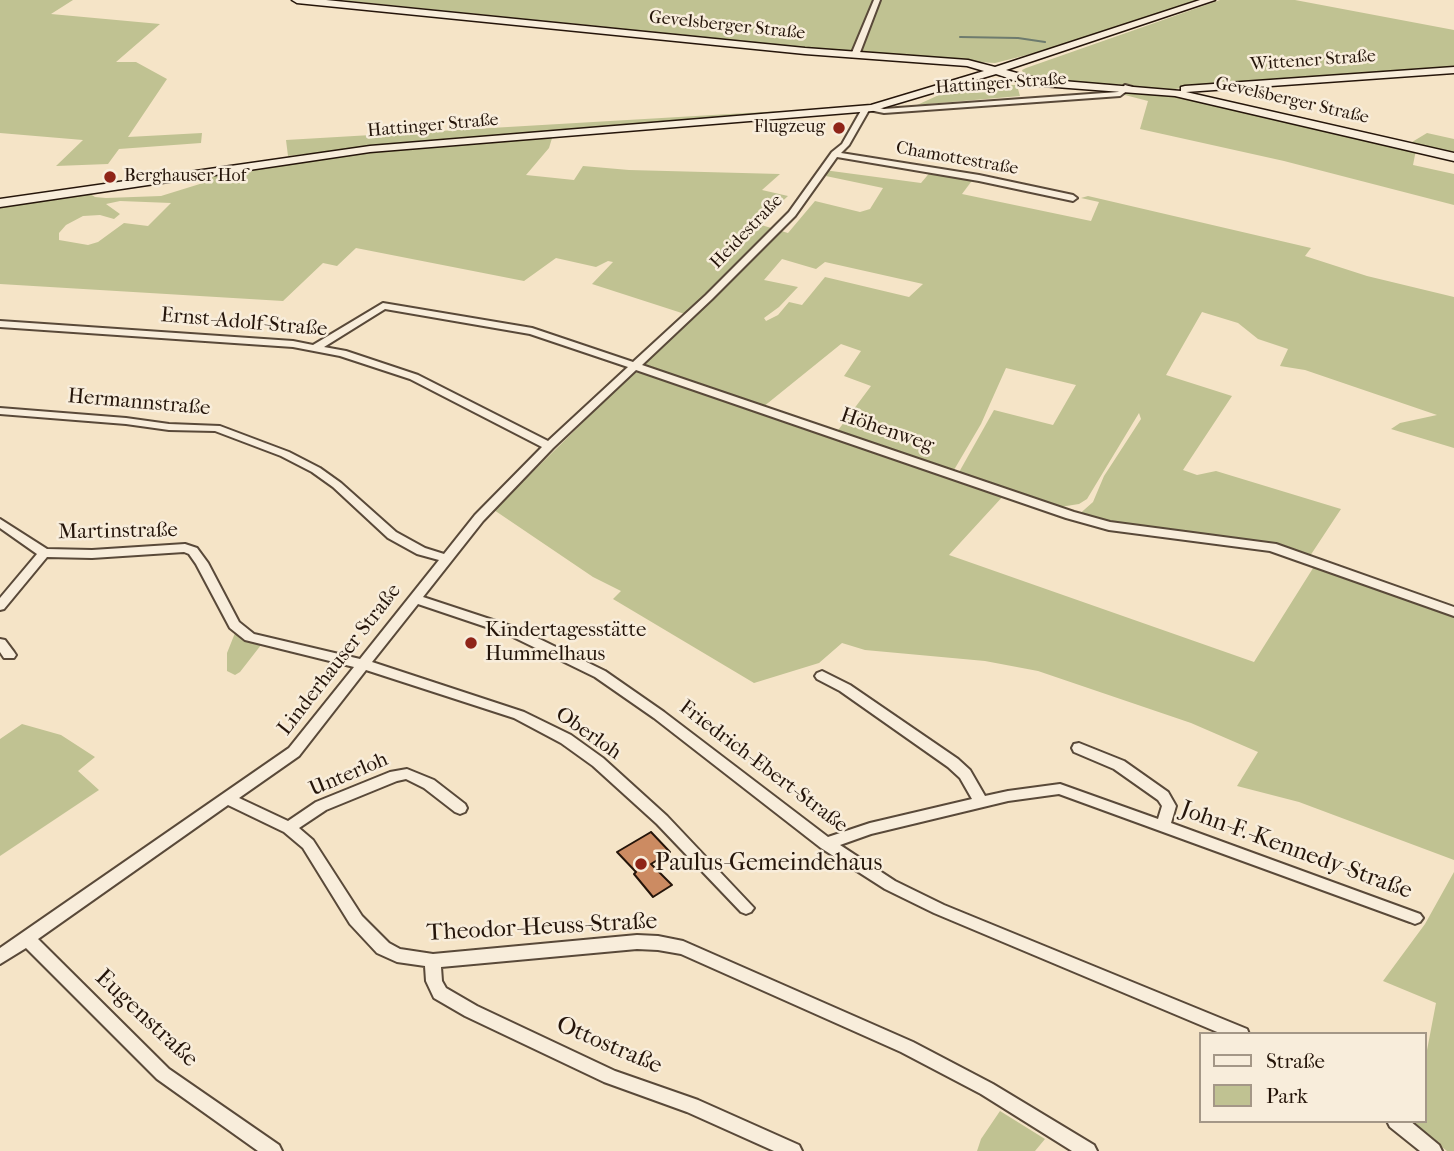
<!DOCTYPE html>
<html>
<head>
<meta charset="utf-8">
<style>
	body { margin:0 }
	#map { position:relative; width:1454px; height:1151px; overflow:hidden; background:#f5e4c7; font-family:"IM FELL French Canon",serif }
	canvas { display:block }
	.legend { position:absolute; left:1199px; top:1032px; width:228px; height:91px; box-sizing:border-box; background:#f8eddb; border:2px solid #a49787; margin:0; padding:9px 12px; list-style:none; font-size:21px; color:#25150a }
	.legend li { display:flex; align-items:center; gap:14px; height:35px }
	.legend b { width:35px; border:2px solid #a49787 }
</style>
</head>
<body>
<div id="map">
<canvas width="1454" height="1151"></canvas>
<ul class="legend">
<li><b style="height:9px;background:#f8eddb"></b>Straße</li>
<li><b style="height:19px;background:#c0c292"></b>Park</li>
</ul>
</div>
<script>
const context = document.querySelector('canvas').getContext('2d');
context.lineJoin = 'round';
function paint(path, color) { context.fillStyle = color; context.fill(path, 'evenodd'); }
const toPath = rows => new Path2D(rows.map(r => 'M' + r).join(''));
function stroke(path, color, width, dash) { context.strokeStyle = color; context.lineWidth = width; context.lineCap = dash ? 'butt' : 'round'; context.setLineDash(dash || []); context.stroke(path); }
function label(font, color, halo, rows, align = 'center') {
  context.font = font + ' "IM FELL French Canon",serif'; context.lineWidth = 5; context.setLineDash([]); context.textBaseline = 'middle'; context.strokeStyle = halo; context.fillStyle = color; for (const [text, x, y, turn = 0] of rows) {
    context.save(); context.translate(x, y); context.rotate((+turn || 0) * Math.PI / 180); context.textAlign = isNaN(turn) ? turn : align; if (halo) context.strokeText(text, 0, 0); context.fillText(text, 0, 0); context.restore();
  }
}
paint(toPath([
	[0,0,73,0,51,14,160,24,116,62,136,62,167,79,128,137,202,133,201,143,119,149,108,164,56,166,83,140,0,133],
	[340,0,1199,0,1055,48,995,63,912,58],
	[1220,0,1295,0,1454,30,1454,69,1186,87,1170,90,1127,85,1040,81,1024,75,1022,70,1026,68],
	[983,85,1026,85,1018,89,1020,96,917,105,939,95,968,86],
	[1132,89,1179,96,1416,150,1413,165,1454,174,1454,205,1284,161,1140,129,1148,101,1121,94],
	[781,111,782,114,437,140,288,156,286,140],
	[1427,133,1454,139,1454,156,1407,145],
	[553,135,549,148,526,175,574,180,583,166,629,170,780,174,762,190,788,196,758,224,788,233,815,201,860,212,870,209,883,188,821,175,824,170,921,183,932,170,974,178,962,194,1091,221,1099,202,1081,198,1088,196,1311,248,1305,256,1367,276,1454,297,1454,448,1391,429,1400,423,1437,415,1305,370,1280,366,1288,349,1258,339,1238,323,1202,312,1166,375,1232,396,1183,470,1197,475,1216,471,1341,509,1310,556,1277,543,1076,517,1093,502,1104,476,1141,419,1139,413,1087,499,1079,504,1060,507,1038,502,958,474,994,410,1053,425,1076,385,1006,368,981,424,951,475,1005,494,949,555,1254,662,1315,565,1454,614,1454,860,1299,802,1237,786,1258,752,1191,723,1038,671,985,661,865,650,842,643,819,663,754,683,613,599,621,591,593,577,494,510,691,316,592,284,613,262,608,261,596,267,556,258,524,281,356,248,337,266,323,263,283,301,0,284,0,206,87,192,95,197,106,198,161,196,203,183,203,174,419,146],
	[120,201,171,203,148,226,124,223,98,242,88,245,59,240,59,233,66,225,83,216,100,215,114,219,120,214,106,204],
	[782,259,816,269,825,262,923,284,909,297,825,277,802,305,789,302,778,315,766,321,764,318,779,307,798,287,764,280],
	[841,344,861,351,844,376,871,386,836,433,763,407],
	[235,633,261,645,240,672,235,675,227,671,227,653],
	[22,724,61,735,95,757,78,771,99,790,0,856,0,739],
	[1454,872,1454,1151,1447,1151,1413,1125,1414,1121,1424,1121,1424,1066,1436,1003,1383,981,1425,924],
	[1000,1111,1045,1139,1035,1151,977,1151,981,1139]
]), '#c0c292');
stroke(toPath([
	[960,37,1018,38,1045,42]
]), '#6d7b6e', 2);
const building = toPath([
	[651,832,670,852,651,864,672,885,653,897,634,874,636,872,617,852,651,832]
]);
paint(building, '#cc8b62');
stroke(building, '#25150a', 2);
const street = toPath([
	[874,0,880,0,859,55,852,57,851,55,874,0],
	[1125,85,1132,87,1120,96,884,113,869,110,849,145,841,153,979,175,1073,195,1077,198,1073,201,979,181,837,157,795,216,712,299,642,365,1074,512,1110,522,1276,544,1454,607,1454,616,1270,551,1109,530,1066,518,636,370,553,448,483,521,423,597,517,628,605,671,664,712,828,837,870,823,972,799,960,778,948,767,840,691,817,679,815,676,817,673,822,671,850,685,958,759,970,770,985,796,1008,791,1060,784,1158,819,1162,806,1158,800,1114,769,1074,752,1072,748,1074,744,1079,743,1124,761,1168,792,1176,806,1171,823,1420,914,1423,918,1420,922,1415,924,1410,922,1059,794,1008,801,871,834,840,845,895,881,944,905,1247,1029,1249,1034,1222,1034,934,913,885,889,821,848,654,718,595,677,507,634,418,604,372,662,524,712,571,735,603,758,667,816,754,908,751,912,746,914,741,912,657,824,593,766,561,743,514,718,366,670,299,756,239,798,288,821,316,802,390,772,407,769,434,780,465,804,467,808,465,812,460,814,455,812,424,788,406,779,397,781,326,810,299,828,313,840,362,916,389,943,400,949,433,954,637,935,658,936,683,941,913,1042,993,1084,1094,1145,1097,1151,1072,1151,981,1094,901,1052,681,954,658,950,637,949,441,967,442,981,446,988,477,1006,615,1071,698,1100,799,1145,802,1151,774,1151,687,1112,604,1082,465,1016,434,998,426,981,425,966,397,962,377,953,350,924,303,848,284,832,228,805,38,939,169,1069,279,1145,282,1151,258,1151,157,1079,26,948,0,964,0,948,289,748,354,667,245,640,230,628,196,564,189,554,184,552,92,558,47,557,4,609,0,610,0,598,37,554,0,528,0,519,47,549,92,550,185,544,197,548,208,563,239,622,254,634,360,659,439,560,417,554,388,538,333,487,312,472,281,456,215,431,169,430,126,424,0,414,0,408,126,418,169,424,220,426,289,452,320,468,341,483,396,532,425,548,444,554,475,515,542,447,410,379,340,356,293,347,0,327,0,321,293,341,313,345,383,303,532,328,633,362,706,295,789,212,832,152,842,144,863,107,872,106,884,109,1118,92,1125,85],
	[385,309,530,334,628,367,548,441,418,375,346,351,324,347,385,309],
	[0,639,5,640,14,652,16,655,14,658,4,658,0,652,0,639],
	[1387,1121,1410,1121,1439,1145,1442,1151,1420,1151,1390,1127,1387,1121]
]);
const secondary = toPath([
	[292,0,326,0,805,48,968,60,995,67,1200,0,1215,0,1006,70,1039,79,1181,91,1181,87,1185,86,1454,67,1454,73,1186,92,1454,153,1454,161,1175,96,1029,85,996,74,872,111,370,152,0,207,0,199,370,146,871,105,984,71,967,66,805,54,297,3,292,0]
]);
stroke(street, '#594939', 4);
stroke(secondary, '#25150a', 3);
paint(street, '#f8eddb');
paint(secondary, '#f8eddb');
for (const [x, y, r, color] of [
	[839,128,7,"#8f2418"],
	[110,177,7,"#8f2418"],
	[471,643,7,"#8f2418"],
	[641,864,7,"#8f2418"]
]) { const dot = new Path2D(); dot.arc(x, y, r, 0, 2 * Math.PI); context.fillStyle = color; context.fill(dot); stroke(dot, '#f8eddb', 2.5); }
label('18px', '#25150a', '#f8eddb', [
	["Gevelsberger Straße",727,26,6],
	["Wittener Straße",1313,61,-4],
	["Hattinger Straße",1001,84,-4],
	["Gevelsberger Straße",1292,101,13],
	["Hattinger Straße",433,126,-5],
	["Chamottestraße",957,159,10],
	["Heidestraße",747,232,-46]
]);
label('18px', '#25150a', '#f8eddb', [
	["Flugzeug",825,128],
	["Berghauser Hof",124,177,"left"]
], 'right');
label('21px', '#25150a', '#f8eddb', [
	["Ernst-Adolf-Straße",244,323,5],
	["Hermannstraße",139,403,5],
	["Höhenweg",887,431,19],
	["Martinstraße",118,532,-1],
	["Linderhauser Straße",340,660,-52],
	["Oberloh",588,734,35],
	["Friedrich-Ebert-Straße",763,767,37],
	["Unterloh",349,775,-23]
]);
label('21px', '#25150a', '#f8eddb', [
	["Kindertagesstätte",485,631],
	["Hummelhaus",485,655]
], 'left');
label('24px', '#25150a', '#f8eddb', [
	["John-F.-Kennedy-Straße",1296,851,20],
	["Theodor-Heuss-Straße",542,928,-3],
	["Eugenstraße",146,1019,43],
	["Ottostraße",609,1046,23]
]);
label('24px', '#25150a', '#f8eddb', [
	["Paulus-Gemeindehaus",655,864]
], 'left');
</script>
</body>
</html>
